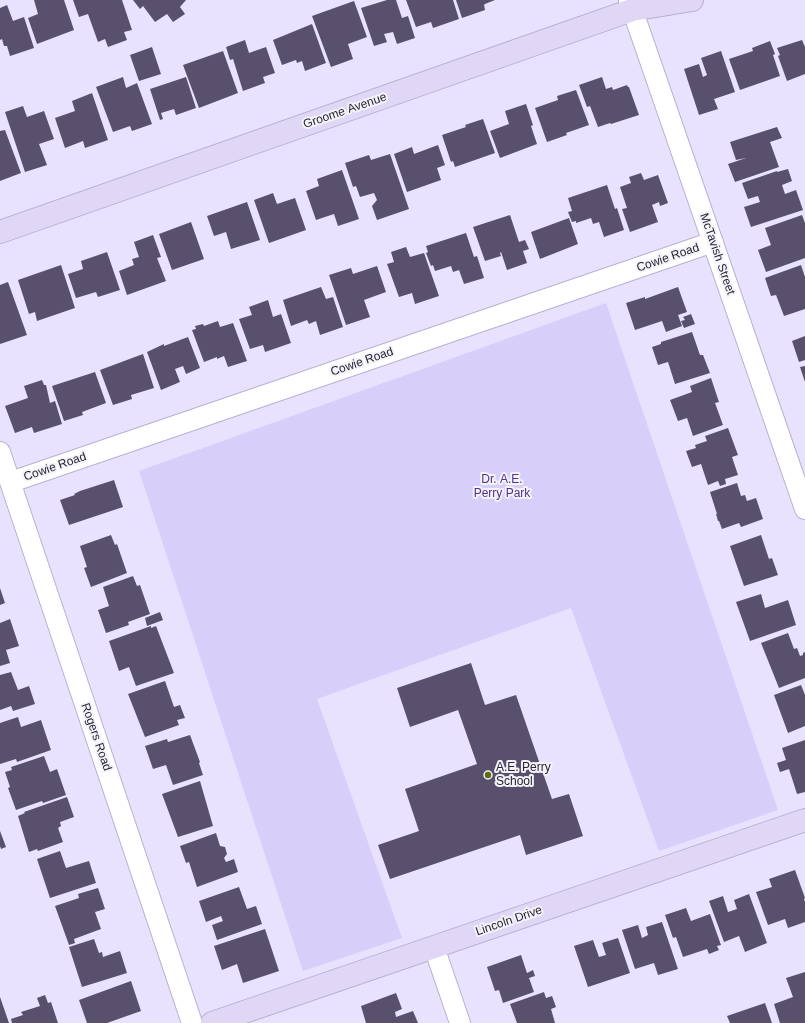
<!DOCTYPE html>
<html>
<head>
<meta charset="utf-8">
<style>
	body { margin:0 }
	canvas { display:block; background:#e9e2fe }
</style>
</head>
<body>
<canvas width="805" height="1023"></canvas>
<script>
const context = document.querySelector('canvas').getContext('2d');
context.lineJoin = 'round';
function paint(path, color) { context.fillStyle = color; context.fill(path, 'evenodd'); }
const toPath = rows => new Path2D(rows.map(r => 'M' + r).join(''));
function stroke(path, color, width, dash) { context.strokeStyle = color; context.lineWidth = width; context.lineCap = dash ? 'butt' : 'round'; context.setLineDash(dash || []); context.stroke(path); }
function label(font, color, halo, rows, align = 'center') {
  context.font = font + ' Helvetica,sans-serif'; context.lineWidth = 4; context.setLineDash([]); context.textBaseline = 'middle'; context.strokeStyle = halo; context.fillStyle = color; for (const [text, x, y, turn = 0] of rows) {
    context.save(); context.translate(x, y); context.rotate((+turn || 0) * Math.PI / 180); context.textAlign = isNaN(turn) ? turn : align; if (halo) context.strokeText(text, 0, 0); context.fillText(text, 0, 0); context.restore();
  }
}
paint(toPath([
	[606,303,778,810,659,851,571,608,317,699,402,938,303,971,139,471]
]), '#d8cefa');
paint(toPath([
	[34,0,64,0,74,30,37,44,28,18,38,14],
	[73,0,122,0,132,30,124,32,127,40,108,47,105,39,98,42,88,14,79,17],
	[133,0,186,0,180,7,185,14,173,22,167,14,155,22,143,6,140,9],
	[387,0,396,0,402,18,408,16,415,38,397,44,393,32,384,34,387,42,374,46,361,8],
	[406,0,453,0,459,19,433,28,431,22,416,27],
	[456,0,495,0,485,4,484,5,485,10,462,18],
	[354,1,367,37,348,44,353,59,331,67,312,16],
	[7,5,13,21,24,17,34,48,10,56,7,46,4,46,2,39,0,40,0,8],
	[312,24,326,63,305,71,302,61,297,63,296,60,282,65,273,40],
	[245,40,249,53,266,47,275,73,263,77,265,83,243,91,233,59,230,60,226,47],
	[802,40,805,47,805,74,787,81,778,56,780,55,777,48],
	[770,41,775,54,773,55,780,76,740,90,729,59,753,51,752,48],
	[152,47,161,74,139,81,130,55],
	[223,51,238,93,199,108,183,65],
	[721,51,735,92,714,99,718,109,699,115,684,69,699,64,703,77,707,75,701,58],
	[123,77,126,88,137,83,152,124,132,131,130,126,113,132,96,87],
	[186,77,196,108,176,115,174,109,161,113,163,119,160,120,150,89],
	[602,77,606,89,612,87,613,90,627,85,628,87,629,87,639,115,611,124,610,123,598,127,590,106,587,107,579,85],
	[576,90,589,125,566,133,567,135,547,142,535,108,558,100,557,96],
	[92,93,108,140,85,148,83,141,65,148,55,118,75,111,72,101],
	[526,104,533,125,531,126,537,144,500,158,490,131,509,124,505,111],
	[23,106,27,117,44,111,54,139,39,144,47,165,25,172,5,112],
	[483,119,495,153,455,167,453,161,451,162,442,135,466,127,465,125],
	[777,127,782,138,770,142,779,167,735,182,728,164,746,158,736,160,730,142],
	[5,130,21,173,0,181,0,131],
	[438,145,445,165,437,168,441,180,407,192,394,154,412,147,414,154],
	[390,154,409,209,377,220,372,206,377,200,374,193,360,197,356,186,353,187,345,163,369,155,371,160],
	[788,169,792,181,782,185,785,194,796,190,803,210,751,227,744,207,760,202,758,196,748,199,742,183,777,171,777,172],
	[342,170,359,219,338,226,334,214,316,220,306,191,319,186,317,179],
	[641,173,644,180,658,175,668,203,660,206,659,202,652,205,658,222,630,232,622,209,627,208,620,187,631,183,629,177],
	[607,185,615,209,617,208,624,230,604,237,599,222,593,224,591,218,576,223,576,221,572,222,568,212,572,211,568,198],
	[273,193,277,204,295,198,306,230,269,243,254,200],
	[247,202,260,240,231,249,226,232,214,236,207,216],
	[510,215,519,242,525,240,529,249,523,251,527,263,507,270,501,252,500,253,501,256,485,261,473,227],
	[802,215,805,223,805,258,766,272,758,250,771,245,765,228],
	[569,218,578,244,540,259,531,232],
	[191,222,204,259,172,270,159,234],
	[466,233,474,257,477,256,484,278,464,284,459,270,453,272,451,266,435,271,433,265,431,266,426,253,428,252,426,246],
	[153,235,161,257,157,258,166,281,127,295,119,271,134,265,132,259,139,257,134,242],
	[406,247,410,257,424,253,439,296,415,304,412,293,399,297,387,264,394,262,391,252],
	[107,252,120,290,98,297,96,292,76,298,68,274,83,269,81,261],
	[61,265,75,308,37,321,35,312,29,314,18,280],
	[801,265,805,277,805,309,784,316,776,295,771,296,765,278],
	[377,266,386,292,364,300,370,317,346,325,329,275,351,268,353,274],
	[8,282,27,335,0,344,0,285],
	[321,287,326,299,333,297,343,327,320,335,316,321,309,324,307,320,291,326,283,300],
	[678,287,687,312,678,315,682,326,666,332,662,321,635,330,626,303,645,297,645,299],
	[268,300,273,317,281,314,291,343,265,352,263,345,250,349,239,319,252,315,249,307],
	[691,314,695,324,684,328,681,321,685,320,683,317],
	[218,321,220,327,233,323,247,361,228,367,224,356,217,359,217,357,204,362,192,330,196,329,195,326,203,324,204,326],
	[692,332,700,355,703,355,710,373,675,384,668,362,658,365,652,347,661,344,661,342],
	[805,336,805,360,799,362,792,341],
	[188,337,200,368,186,374,183,366,175,369,180,382,161,390,147,352,164,344,164,346],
	[143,354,154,388,131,395,132,399,113,405,100,370],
	[805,366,805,382,800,367],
	[95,372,106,403,82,412,83,415,64,421,52,386],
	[711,378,719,402,715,403,723,425,693,436,687,418,678,421,670,400,692,392,690,386],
	[42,380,44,385,46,385,50,403,55,401,62,424,34,433,32,427,15,433,5,406,28,398,24,386],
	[728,428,738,455,732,457,738,475,725,479,726,484,720,486,718,481,708,485,701,464,692,467,686,451,696,448,695,445,707,441,705,436],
	[114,480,123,507,69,525,60,500,75,495,74,494,80,491],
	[737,483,741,496,745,495,747,501,756,498,763,519,741,527,739,523,722,529,719,521,718,521,716,514,717,514,710,492],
	[111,535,115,545,117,544,127,573,91,587,84,568,87,567,80,546],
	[761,535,769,559,772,558,778,575,744,586,730,546],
	[133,576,137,586,140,585,150,614,128,622,129,625,106,633,98,610,109,606,103,587],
	[0,588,5,603,0,605],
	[761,594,765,608,788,600,796,625,750,641,736,602],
	[160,612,163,620,147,626,145,618],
	[10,619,19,646,6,650,10,663,0,666,0,623],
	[151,626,151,628,156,626,174,673,136,686,129,667,119,671,109,641],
	[788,633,794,649,797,648,800,656,803,655,803,653,805,652,805,678,779,688,761,643],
	[471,663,485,705,516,695,552,799,569,794,583,836,526,855,520,835,390,879,378,845,419,831,405,789,477,764,458,710,410,727,397,688],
	[11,672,18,690,29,686,35,704,13,711,11,706,0,710,0,675],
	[165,681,174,707,180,705,185,718,177,720,179,725,145,737,128,694],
	[801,685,805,695,805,726,788,733,774,695],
	[18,717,21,727,41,720,51,750,17,762,16,759,0,764,0,723],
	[190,735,200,762,199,763,203,775,173,785,166,765,153,769,145,746,167,739,168,742],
	[805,740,805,792,797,794,789,769,780,772,777,763,786,760,782,748],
	[44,756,50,772,57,769,66,795,43,803,42,801,16,810,8,788,10,787,5,772,12,770,11,767],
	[200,781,213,826,178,837,162,794],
	[67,797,74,817,60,822,61,826,58,828,63,842,38,851,37,849,29,852,18,816,25,813,24,812],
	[0,831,6,847,1,849,0,846],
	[216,833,220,846,225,847,227,854,224,858,226,862,234,859,238,872,197,887,189,862,186,863,180,846],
	[60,851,66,868,89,861,96,883,50,898,37,859],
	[795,870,805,898,804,899,805,902,805,922,788,928,785,919,768,925,756,892,772,887,769,879],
	[239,887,247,909,256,906,262,924,217,940,212,925,223,921,221,916,206,922,199,901],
	[98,888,105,909,95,912,101,929,74,939,75,943,69,945,55,906,79,898,78,894],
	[749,894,767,943,745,952,739,936,724,942,709,901,723,896,728,912,737,909,734,900],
	[686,908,691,921,710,914,721,945,717,946,719,950,709,954,707,949,683,957,676,937,673,938,665,915],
	[662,922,678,969,658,975,654,963,635,969,622,930,638,925,642,938,648,935,646,927],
	[265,929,279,971,243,983,237,964,222,970,214,946],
	[618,938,630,973,588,987,574,946,593,940,599,957,606,955,602,943],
	[94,939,99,953,102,952,103,957,120,951,127,973,82,987,69,947],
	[521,955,527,973,533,970,535,976,529,978,534,992,503,1003,499,990,495,991,487,967],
	[805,972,805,1023,780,1023,774,1004,793,997,786,978],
	[131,981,141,1011,107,1023,87,1023,79,1000],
	[544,992,546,998,552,996,556,1007,551,1009,555,1023,517,1023,510,1004],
	[396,993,402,1009,395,1012,396,1017,413,1011,418,1023,366,1023,361,1006],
	[45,995,48,1003,51,1002,58,1023,12,1023,11,1019,23,1015,21,1012,40,1006,37,998],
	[0,997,9,1023,0,1023],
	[765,1003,772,1023,730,1023,727,1016]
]), '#58506d');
const street = toPath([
	[629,0,805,509],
	[0,452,192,1023],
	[11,482,713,242],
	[434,947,460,1023]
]);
const secondary = toPath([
	[0,232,632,10,692,0],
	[212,1023,805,820]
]);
stroke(street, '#b8b0d1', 22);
stroke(secondary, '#b8b0d1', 24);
stroke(street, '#fff', 20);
stroke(secondary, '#e0d6f5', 22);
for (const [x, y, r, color] of [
	[488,775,4,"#606a0f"]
]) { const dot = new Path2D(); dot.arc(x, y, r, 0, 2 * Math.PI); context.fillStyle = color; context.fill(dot); stroke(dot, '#f4f3fa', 1.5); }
label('12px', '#282431', '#f4f3fa', [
	["Groome Avenue",345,111,-19],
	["McTavish Street",717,254,71],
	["Cowie Road",668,258,-19],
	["Cowie Road",362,362,-19],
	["Cowie Road",55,467,-19],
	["Rogers Road",96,737,71],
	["Lincoln Drive",509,921,-19]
]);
label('12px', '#513288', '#f4f3fa', [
	["Dr. A.E.",502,480],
	["Perry Park",502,494]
]);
label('12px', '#282431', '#f4f3fa', [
	["A.E. Perry",496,768],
	["School",496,782]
], 'left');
</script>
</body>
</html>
